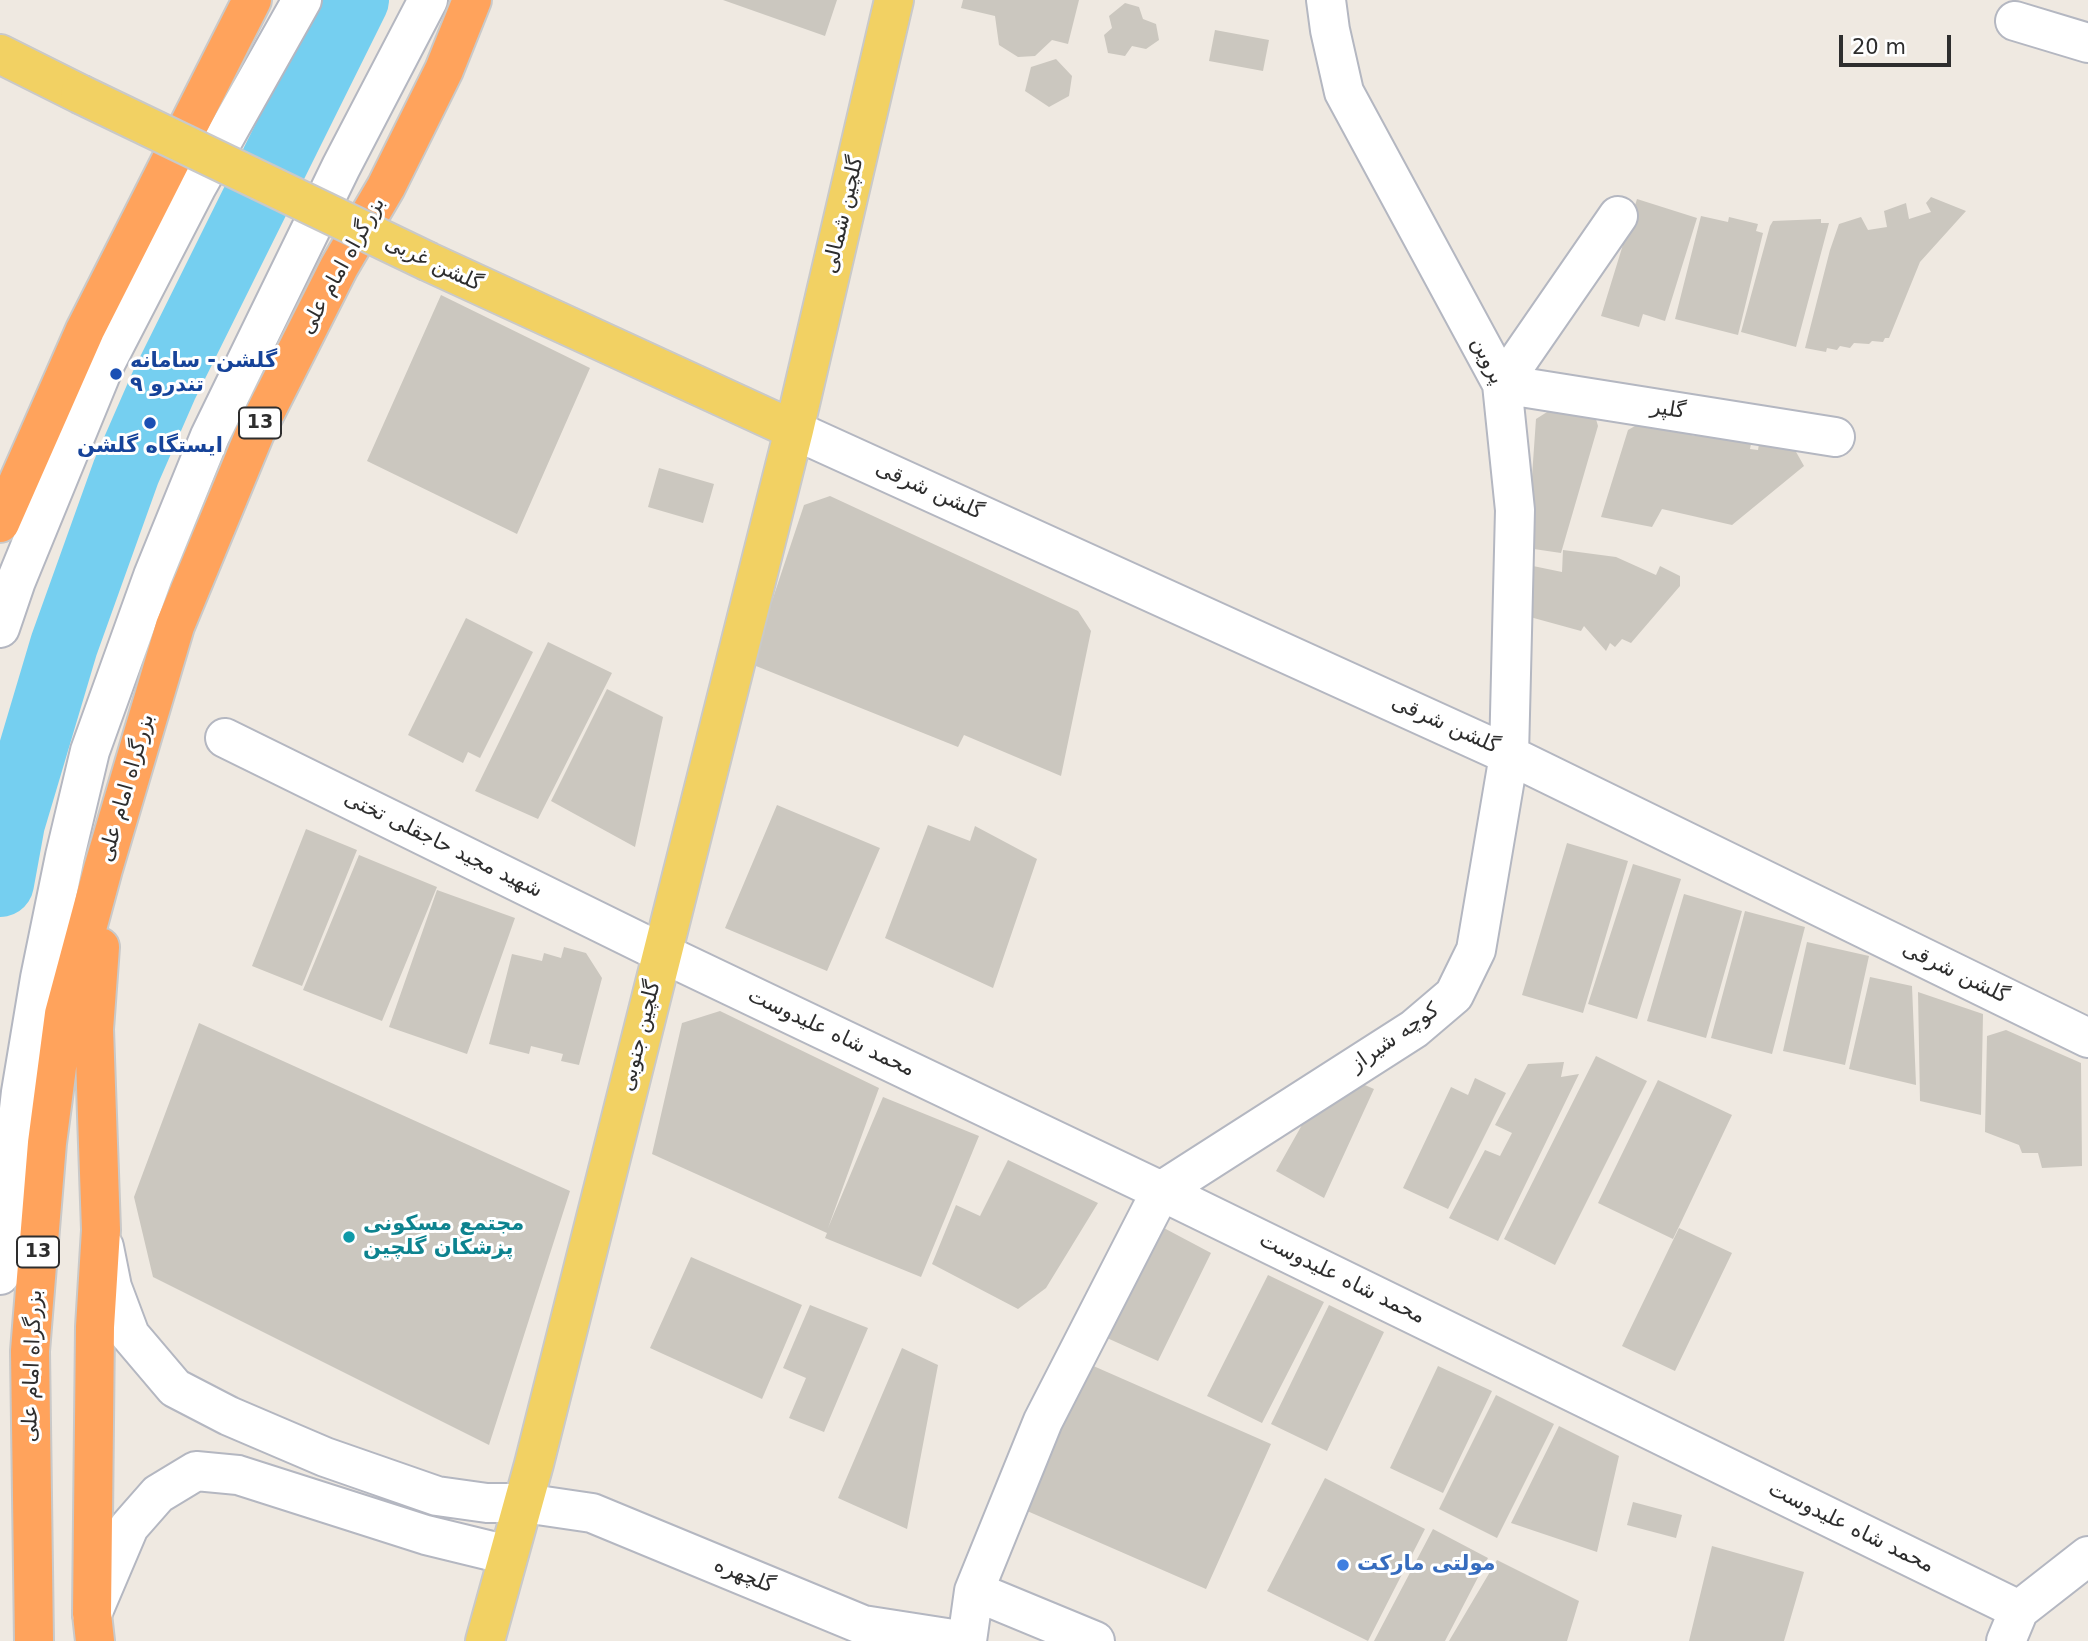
<!DOCTYPE html>
<html>
<head>
<meta charset="utf-8">
<style>
	body { margin:0 }
	#map { position:relative; width:2088px; height:1641px; overflow:hidden; background:#efe9e1; font-family:"DejaVu Sans",sans-serif }
	canvas { display:block }
	.scale { position:absolute; left:1839px; top:35px; width:112px; height:32px; box-sizing:border-box; border:4px solid #2e2e2e; border-top:0; padding-left:9px; font-size:21px; line-height:24px; white-space:nowrap; color:#2e2e2e; -webkit-text-stroke:5px #fff; paint-order:stroke }
</style>
</head>
<body>
<div id="map">
<canvas width="2088" height="1641"></canvas>
<div class="scale">20 m</div>
</div>
<script>
const context = document.querySelector('canvas').getContext('2d');
context.lineJoin = 'round';
const toPath = rows => new Path2D(rows.map(r => 'M' + r).join(''));
function stroke(path, color, width, dash) { context.strokeStyle = color; context.lineWidth = width; context.lineCap = dash ? 'butt' : 'round'; context.setLineDash(dash || []); context.stroke(path); }
function paint(path, color) { context.fillStyle = color; context.fill(path, 'evenodd'); }
function label(font, color, halo, rows, align = 'center') {
  context.font = font + ' "DejaVu Sans","Noto Sans Arabic",sans-serif'; context.lineWidth = 6; context.setLineDash([]); context.textBaseline = 'middle'; context.strokeStyle = halo; context.fillStyle = color; for (const [text, x, y, turn = 0] of rows) {
    context.save(); context.translate(x, y); context.rotate((+turn || 0) * Math.PI / 180); context.textAlign = isNaN(turn) ? turn : align; if (halo) context.strokeText(text, 0, 0); context.fillText(text, 0, 0); context.restore();
  }
}
stroke(toPath([
	[0,883,11,823,64,645,126,472,164,385,355,0]
]), '#75cff0', 68);
paint(toPath([
	[723,0,837,0,825,36],
	[963,0,1079,0,1068,44,1052,40,1035,56,1018,57,999,45,995,16,961,8],
	[1125,3,1139,7,1143,19,1156,24,1159,40,1146,49,1132,46,1125,56,1108,53,1104,35,1112,28,1109,16],
	[1215,30,1269,40,1263,71,1209,61],
	[1056,59,1072,76,1069,96,1049,107,1025,91,1031,67],
	[1931,197,1966,211,1920,262,1889,338,1885,338,1883,342,1872,341,1869,344,1854,343,1850,348,1840,346,1837,350,1827,348,1826,352,1805,348,1830,250,1839,224,1861,217,1868,230,1887,227,1884,211,1906,203,1909,219,1931,212,1926,203],
	[1637,199,1697,218,1665,321,1643,314,1639,327,1601,316],
	[1701,216,1728,222,1729,217,1758,224,1756,231,1763,233,1738,335,1675,319],
	[1821,219,1821,223,1829,223,1796,347,1741,332,1770,226,1773,221],
	[441,295,590,368,517,534,367,461],
	[1555,407,1586,414,1586,418,1596,419,1598,426,1561,553,1527,548,1536,419],
	[1642,422,1695,436,1696,433,1751,444,1750,449,1758,450,1759,444,1795,450,1804,466,1732,525,1662,509,1652,527,1601,517,1628,430],
	[659,468,714,484,703,523,648,507],
	[830,496,1078,611,1091,631,1061,776,964,735,958,747,751,664,804,505],
	[1563,550,1616,557,1656,575,1660,566,1680,576,1680,586,1631,643,1622,639,1615,647,1610,643,1606,651,1584,626,1581,631,1530,617,1533,566,1562,572],
	[466,618,533,652,480,758,468,752,463,763,408,735],
	[548,642,612,673,538,819,475,791],
	[607,689,663,717,635,847,551,801],
	[777,805,880,848,827,971,725,928],
	[928,825,970,841,975,826,1037,859,993,988,885,938],
	[306,829,357,850,302,986,252,966],
	[1567,843,1628,861,1583,1013,1522,995],
	[359,855,437,887,382,1021,303,990],
	[1633,864,1681,879,1637,1019,1588,1004],
	[437,890,515,918,467,1054,389,1027],
	[1684,894,1742,911,1706,1038,1647,1021],
	[1745,911,1805,927,1772,1054,1711,1038],
	[1807,942,1869,956,1845,1065,1783,1051],
	[564,947,586,953,602,978,579,1065,561,1061,563,1054,531,1046,529,1054,489,1044,512,954,542,961,544,953,561,958],
	[1870,977,1912,986,1916,1085,1849,1069],
	[1918,992,1983,1014,1981,1115,1920,1101],
	[720,1011,879,1088,828,1228,883,1097,979,1136,921,1277,825,1238,827,1233,652,1154,682,1023],
	[199,1023,570,1191,489,1445,153,1277,134,1197],
	[2006,1030,2081,1063,2082,1166,2042,1168,2038,1153,2022,1153,2019,1145,1985,1132,1987,1036],
	[1596,1056,1647,1081,1555,1265,1504,1239],
	[1564,1062,1561,1077,1579,1074,1498,1241,1449,1218,1485,1150,1500,1156,1512,1133,1495,1125,1528,1064],
	[1475,1078,1506,1093,1448,1209,1403,1188,1451,1087,1468,1095],
	[1351,1079,1374,1089,1324,1198,1276,1171,1316,1100],
	[1658,1080,1732,1115,1673,1239,1598,1203],
	[1008,1160,1098,1203,1046,1288,1018,1309,932,1264,956,1205,980,1216],
	[1162,1227,1211,1253,1158,1361,1096,1333],
	[1679,1228,1732,1253,1675,1371,1622,1346],
	[691,1257,802,1305,762,1399,650,1348],
	[1268,1275,1324,1302,1262,1423,1207,1396],
	[810,1305,868,1328,824,1432,789,1418,806,1378,783,1368],
	[1329,1305,1384,1332,1327,1451,1271,1424],
	[902,1348,938,1365,907,1529,838,1498],
	[1082,1361,1271,1444,1206,1589,1018,1507],
	[1438,1366,1492,1391,1443,1493,1390,1468],
	[1496,1395,1554,1424,1497,1538,1439,1509],
	[1559,1426,1619,1456,1597,1552,1511,1523],
	[1325,1478,1425,1529,1368,1641,1267,1591],
	[1633,1502,1682,1515,1676,1538,1627,1525],
	[1433,1529,1488,1558,1445,1641,1374,1641],
	[1712,1546,1804,1572,1784,1641,1689,1641],
	[1497,1560,1579,1601,1567,1641,1449,1641]
]), '#cbc7bf');
const minor = toPath([
	[2015,21,2088,43],
	[1618,216,1502,384,1835,437],
	[794,430,1509,755,2088,1038],
	[0,628,16,581,105,364,196,188,302,0],
	[225,738,662,953,1161,1191,2019,1610],
	[104,1247,112,1287,130,1335,175,1388,229,1416,325,1457,437,1496,487,1503,524,1503,592,1513,863,1625,966,1641],
	[0,1275,21,1092,40,978,65,856,90,751,153,576,210,436,341,167,428,0],
	[974,1591,1095,1641],
	[92,1614,129,1527,158,1494,196,1471,238,1475,426,1535,508,1555],
	[967,1641,974,1591,1043,1421,1161,1191,1414,1029,1454,995,1476,950,1509,755,1515,510,1502,384,1344,92,1330,30,1326,0],
	[2006,1641,2019,1610,2088,1556]
]);
const major = toPath([
	[0,54,80,94],
	[429,262,794,430],
	[485,1641,534,1464,794,430,894,0]
]);
const highway = toPath([
	[0,523,85,330,252,0],
	[34,1641,30,1351,47,1143,64,1014,103,869,175,626,255,433,339,267,386,187,444,70,472,0],
	[95,1641,92,1614,95,1327,101,1230,94,1029,100,947]
]);
stroke(minor, '#b4b7c1', 42);
stroke(major, '#c9c9c9', 42);
stroke(highway, '#c9c9c9', 42);
stroke(minor, '#fff', 38);
stroke(major, '#f2d163', 38);
stroke(highway, '#ffa35c', 38);
const majorBridge = toPath([
	[80,94,429,262]
]);
stroke(majorBridge, '#c9c9c9', 42, []);
stroke(majorBridge, '#f2d163', 38);
for (const [x, y, r, color] of [
	[116,374,7,"#1a4fb4"],
	[150,423,7,"#1a4fb4"],
	[349,1237,7,"#0f9aa8"],
	[1343,1565,7,"#3f7fe0"]
]) { const dot = new Path2D(); dot.arc(x, y, r, 0, 2 * Math.PI); context.fillStyle = color; context.fill(dot); stroke(dot, '#fff', 2.5); }
for (const [x, y, w] of [
	[260,423,42],
	[38,1252,42]
]) { const box = new Path2D(); box.roundRect(x - w / 2, y - 15.5, w, 31, 5); context.fillStyle = '#fff'; context.fill(box); stroke(box, '#2e2e2e', 2); }
label('bold 19px', '#2e2e2e', null, [
	["13",260,423],
	["13",38,1252]
]);
label('21px', '#2e2e2e', '#fff', [
	["گلچین شمالی",844,215,-77],
	["گلشن غربی",433,264,25],
	["بزرگراه امام علی",343,266,-61],
	["پروین",1487,361,64],
	["گلپر",1668,410,9],
	["گلشن شرقی",929,491,24],
	["گلشن شرقی",1445,725,24],
	["بزرگراه امام علی",127,788,-74],
	["شهید مجید حاجقلی تختی",443,845,26],
	["گلشن شرقی",1955,973,26],
	["محمد شاه علیدوست",831,1033,25],
	["گلچین جنوبی",641,1036,-76],
	["کوچه شیراز",1395,1038,-35],
	["محمد شاه علیدوست",1342,1279,26],
	["بزرگراه امام علی",33,1366,-88],
	["محمد شاه علیدوست",1851,1528,26],
	["گلچهره",744,1576,22]
]);
label('bold 21px', '#164399', '#fff', [
	["گلشن- سامانه",130,362],
	["۹ تندرو",130,386],
	["ایستگاه گلشن",150,447,"center"]
], 'left');
label('bold 21px', '#0d838f', '#fff', [
	["مجتمع مسکونی",363,1225],
	["پزشکان گلچین",363,1249]
], 'left');
label('bold 21px', '#366cbe', '#fff', [
	["مولتی مارکت",1357,1565]
], 'left');
</script>
</body>
</html>
